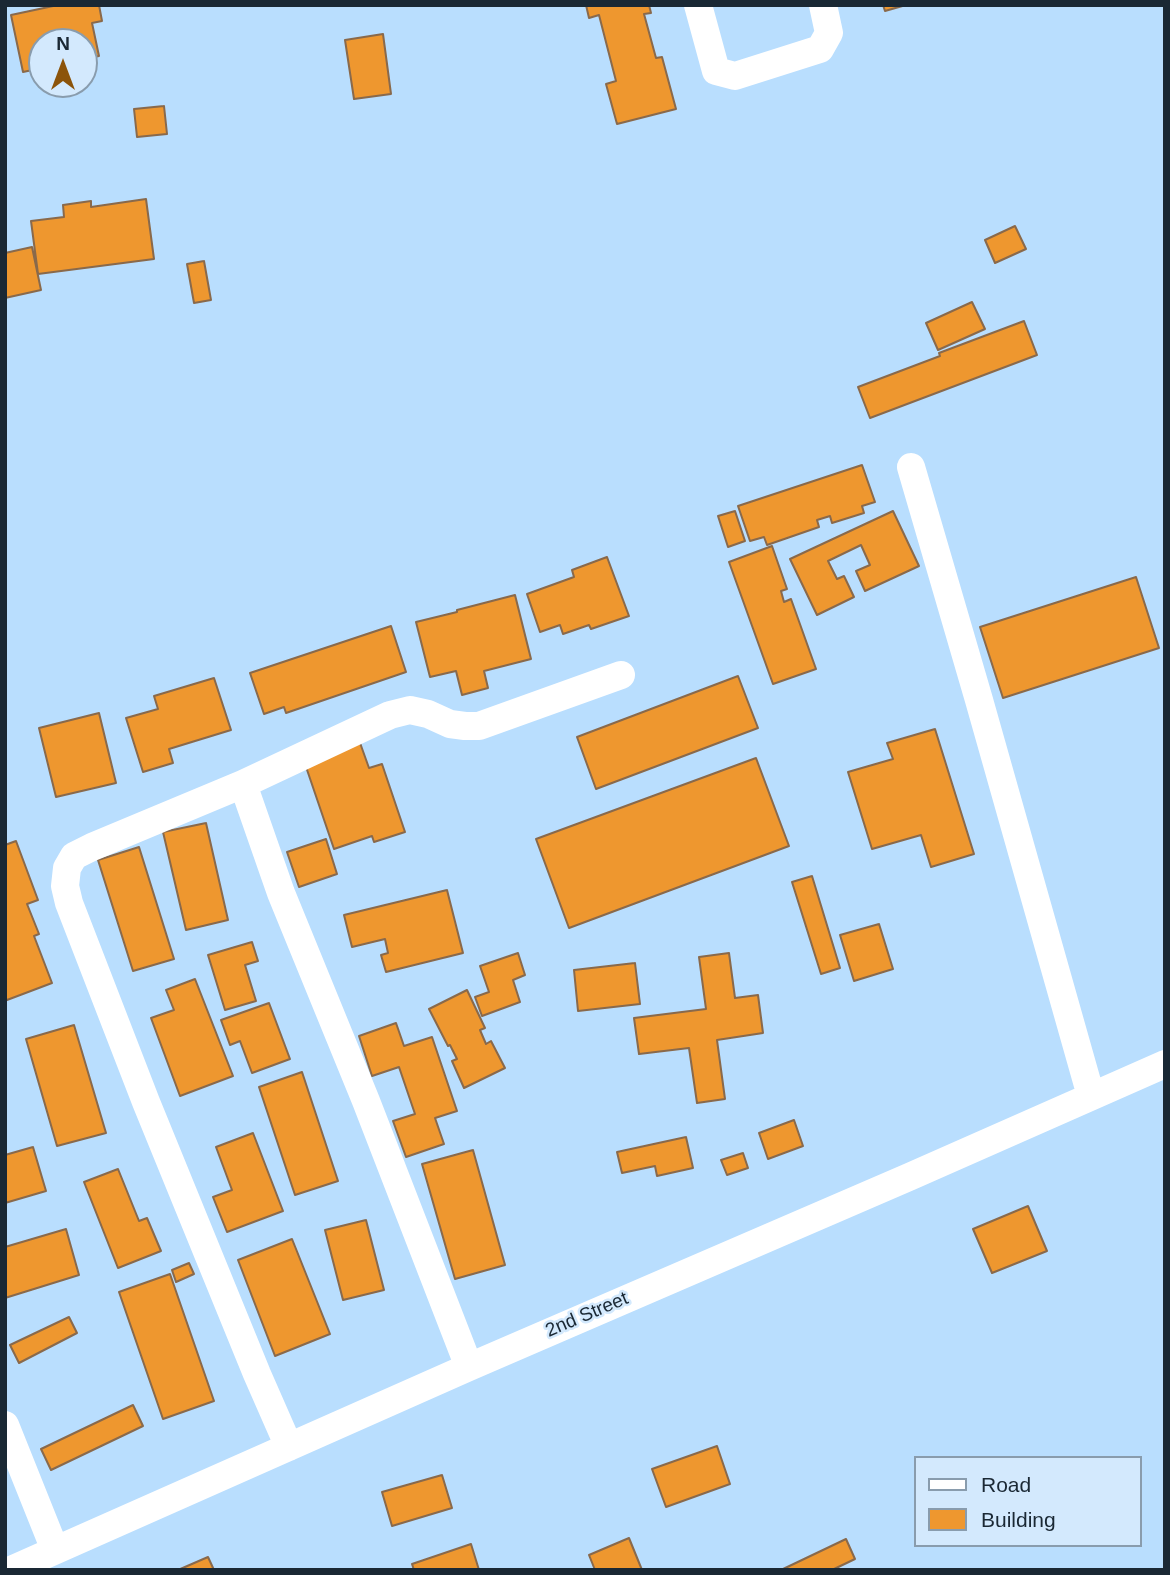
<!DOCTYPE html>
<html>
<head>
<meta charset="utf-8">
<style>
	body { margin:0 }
	#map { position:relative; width:1170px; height:1575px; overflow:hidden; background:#b9defe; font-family:Helvetica,sans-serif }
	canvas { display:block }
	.frame { position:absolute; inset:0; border:7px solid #1a2834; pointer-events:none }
	.legend { position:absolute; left:914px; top:1456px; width:228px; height:91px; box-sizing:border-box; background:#d3e9fd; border:2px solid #899cad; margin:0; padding:9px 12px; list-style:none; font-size:21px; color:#1a2834 }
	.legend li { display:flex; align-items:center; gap:14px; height:35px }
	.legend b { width:35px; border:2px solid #899cad }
	.north { position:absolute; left:28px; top:28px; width:70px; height:70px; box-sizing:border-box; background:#d3e9fd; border:2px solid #899cad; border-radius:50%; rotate:0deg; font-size:19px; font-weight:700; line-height:28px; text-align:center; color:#1a2834 }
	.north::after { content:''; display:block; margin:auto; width:24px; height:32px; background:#8c540a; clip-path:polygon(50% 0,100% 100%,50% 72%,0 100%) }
</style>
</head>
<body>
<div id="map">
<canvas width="1170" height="1575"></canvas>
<div class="frame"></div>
<ul class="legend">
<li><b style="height:9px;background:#fff"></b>Road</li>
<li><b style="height:19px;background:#ee972f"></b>Building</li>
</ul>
<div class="north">N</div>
</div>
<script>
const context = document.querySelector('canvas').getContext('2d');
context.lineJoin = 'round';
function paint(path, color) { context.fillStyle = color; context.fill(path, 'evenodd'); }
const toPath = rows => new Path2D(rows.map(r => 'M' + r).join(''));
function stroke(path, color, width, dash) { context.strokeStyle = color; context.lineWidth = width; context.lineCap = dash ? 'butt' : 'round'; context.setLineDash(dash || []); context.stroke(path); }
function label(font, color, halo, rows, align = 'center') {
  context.font = font + ' Helvetica,sans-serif'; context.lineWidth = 5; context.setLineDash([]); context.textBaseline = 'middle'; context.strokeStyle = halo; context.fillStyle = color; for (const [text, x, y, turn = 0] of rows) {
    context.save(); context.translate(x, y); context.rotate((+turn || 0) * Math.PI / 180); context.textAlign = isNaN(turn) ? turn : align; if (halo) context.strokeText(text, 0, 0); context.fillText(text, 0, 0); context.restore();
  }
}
const building = toPath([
	[58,5,99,5,102,21,92,23,99,56,84,59,84,42,42,42,42,68,23,72,11,15,58,5],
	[586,5,649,5,651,13,644,14,656,58,662,57,676,109,617,124,606,84,616,81,599,15,589,18,586,5],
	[883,5,906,5,885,11,883,5],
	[383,34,391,94,354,99,345,40,383,34],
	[164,106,167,134,137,137,134,109,164,106],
	[146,199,154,259,38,274,31,221,64,217,63,205,91,201,91,207,146,199],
	[1015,226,1026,249,995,263,985,240,1015,226],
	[32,247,41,290,5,298,5,253,32,247],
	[204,261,211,300,194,303,187,264,204,261],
	[972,302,985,329,938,350,926,323,972,302],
	[1024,321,1037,355,870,418,858,387,940,356,939,353,1024,321],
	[862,465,875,502,862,506,864,513,832,523,830,516,817,520,819,527,767,545,764,537,750,541,738,506,862,465],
	[735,511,745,541,728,547,718,516,735,511],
	[893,511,919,566,865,591,856,571,870,565,861,545,828,561,837,579,844,576,854,597,817,615,790,559,893,511],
	[772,546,787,589,781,591,784,602,791,599,816,669,773,684,729,562,772,546],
	[607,557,629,616,591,629,589,625,563,634,560,625,540,632,527,594,574,577,572,570,607,557],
	[1136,577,1159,648,1003,698,980,627,1136,577],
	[515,595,531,659,484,671,488,688,462,695,456,671,430,677,416,622,457,612,457,610,515,595],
	[391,626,406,672,286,713,284,707,264,714,250,673,391,626],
	[738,676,758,728,596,789,577,737,738,676],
	[214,678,231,730,169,749,173,763,143,772,126,718,158,709,154,696,214,678],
	[99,713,116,783,56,797,39,728,99,713],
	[935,729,974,854,931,867,921,835,872,849,848,772,893,759,887,743,935,729],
	[359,740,369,768,382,764,405,832,374,842,372,836,334,849,303,758,359,740],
	[756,758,789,846,569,928,536,839,756,758],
	[206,823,228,920,186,930,163,832,206,823],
	[326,839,337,874,299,887,287,852,326,839],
	[16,841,38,900,27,904,39,934,34,936,52,983,7,1000,5,997,5,845,16,841],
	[139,847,174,959,133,971,98,860,139,847],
	[812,876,840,968,821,974,792,882,812,876],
	[447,890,463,953,386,972,381,955,388,953,385,939,352,947,344,915,447,890],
	[879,924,893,969,854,981,840,935,879,924],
	[252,942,258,961,245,965,256,1001,225,1010,208,955,252,942],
	[518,953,525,975,513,980,520,1002,482,1016,475,997,489,992,480,966,518,953],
	[729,953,735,998,758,995,763,1033,717,1040,725,1099,697,1103,689,1048,639,1054,634,1018,706,1009,699,957,729,953],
	[635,963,640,1004,578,1011,574,970,635,963],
	[195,979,233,1076,180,1096,151,1018,174,1010,166,990,195,979],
	[467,990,485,1028,480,1030,486,1044,491,1041,505,1068,464,1088,452,1061,457,1059,450,1045,448,1046,429,1009,467,990],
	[269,1003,290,1059,252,1073,240,1041,230,1045,221,1020,269,1003],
	[396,1023,404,1046,432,1037,457,1111,435,1118,444,1144,406,1157,393,1121,415,1114,399,1067,372,1076,359,1036,396,1023],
	[74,1025,106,1133,57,1146,26,1039,74,1025],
	[302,1072,338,1181,295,1195,259,1087,302,1072],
	[794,1120,803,1146,768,1159,759,1133,794,1120],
	[253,1133,283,1211,227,1232,213,1197,232,1190,216,1147,253,1133],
	[686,1137,693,1168,657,1176,655,1166,622,1173,617,1152,686,1137],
	[33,1147,46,1191,5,1203,5,1155,33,1147],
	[473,1150,505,1265,455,1279,422,1164,473,1150],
	[743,1153,748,1168,727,1175,721,1160,743,1153],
	[118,1169,139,1221,147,1218,161,1251,118,1268,84,1182,118,1169],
	[1028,1206,1047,1251,992,1273,973,1229,1028,1206],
	[366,1220,384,1290,343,1300,325,1230,366,1220],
	[66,1229,79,1275,5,1298,5,1247,66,1229],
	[292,1239,330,1334,275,1356,238,1260,292,1239],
	[189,1263,194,1274,176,1282,172,1270,189,1263],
	[170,1274,214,1401,163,1419,119,1292,170,1274],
	[69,1317,77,1333,19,1363,10,1345,69,1317],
	[133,1405,143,1426,51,1470,41,1449,133,1405],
	[717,1446,730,1484,666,1507,652,1469,717,1446],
	[442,1475,452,1508,392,1526,382,1492,442,1475],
	[629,1538,642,1570,595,1570,589,1555,629,1538],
	[846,1539,855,1559,832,1570,781,1570,846,1539],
	[471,1544,479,1570,414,1570,412,1564,471,1544],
	[208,1557,214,1570,178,1570,208,1557]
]);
paint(building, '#ee972f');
stroke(building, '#89694b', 2);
stroke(toPath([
	[698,5,716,71,735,76,820,49,829,33,823,5],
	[911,467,979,700,1091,1096],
	[243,784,281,893,366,1101,469,1367],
	[5,1425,55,1550],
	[289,1447,257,1374,146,1102,69,903,65,886,67,868,74,856,92,847,243,784,390,715,410,710,428,714,450,724,465,726,479,726,621,675],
	[11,1570,469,1367,909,1177,1165,1064]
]), '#fff', 28);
label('19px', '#1a2834', '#d3e9fd', [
	["2nd Street",587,1315,-23]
]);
</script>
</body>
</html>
